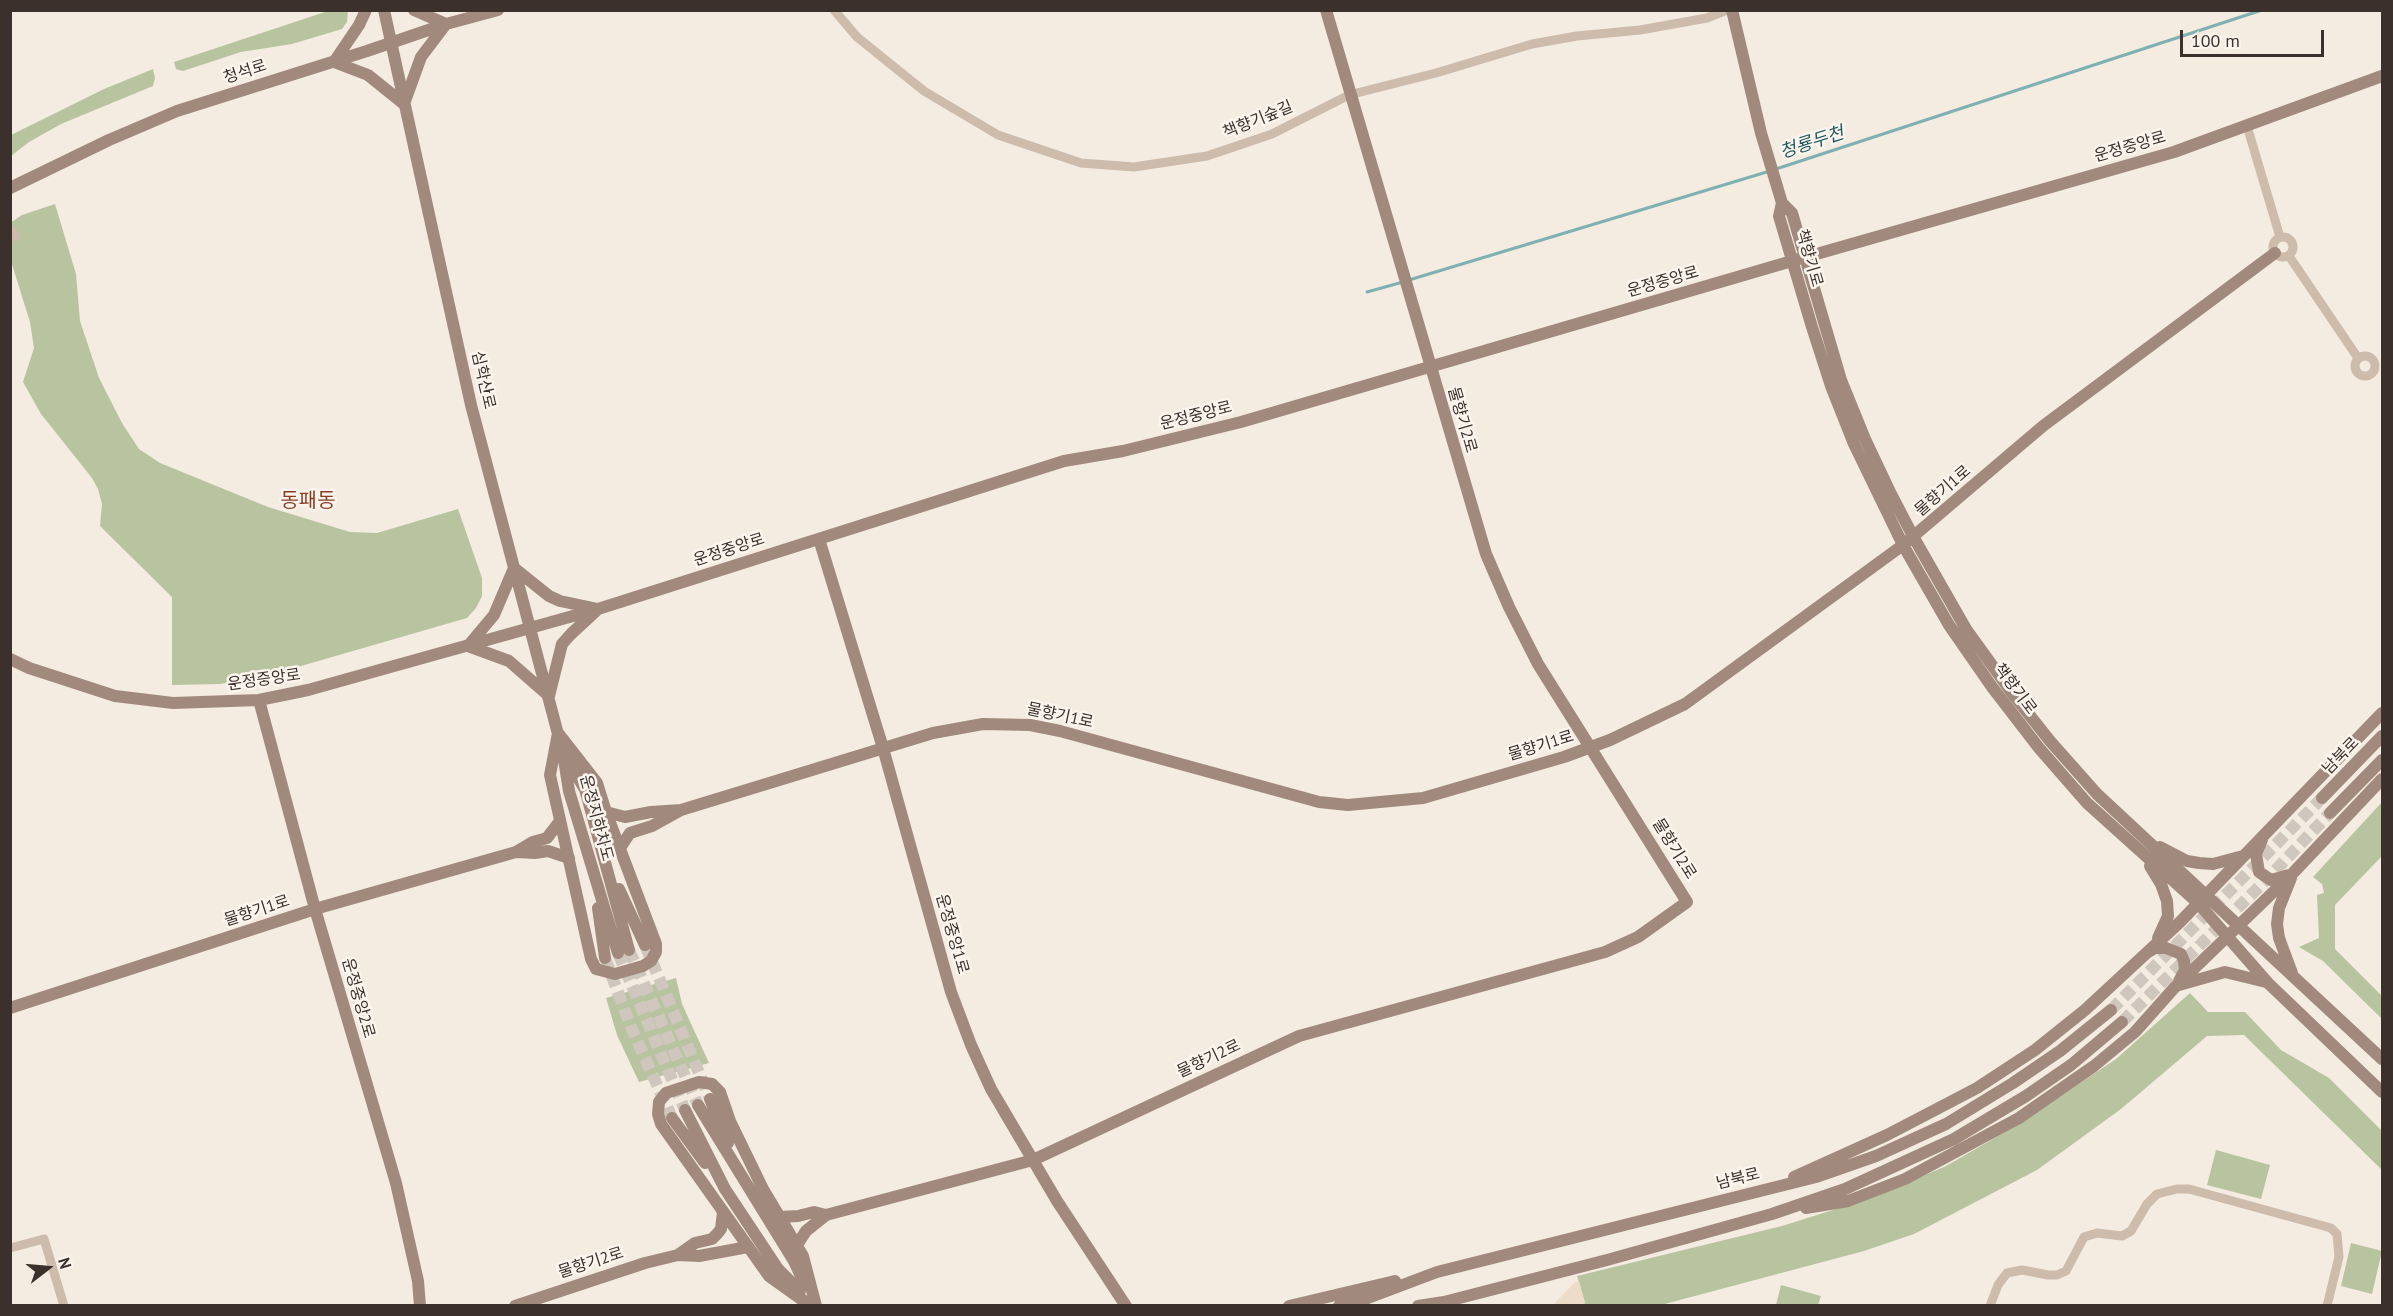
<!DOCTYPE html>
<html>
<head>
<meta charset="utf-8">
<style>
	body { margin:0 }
	#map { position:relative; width:2393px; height:1316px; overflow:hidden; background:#f4ebe1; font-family:"PT Sans",sans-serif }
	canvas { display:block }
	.frame { position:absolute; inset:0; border:12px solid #3b302b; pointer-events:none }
	.north { position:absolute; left:18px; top:1238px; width:60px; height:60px; -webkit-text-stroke:4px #fbf5ee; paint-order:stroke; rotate:74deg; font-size:16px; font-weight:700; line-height:24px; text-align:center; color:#3b302b }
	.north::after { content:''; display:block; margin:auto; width:21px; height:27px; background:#3b302b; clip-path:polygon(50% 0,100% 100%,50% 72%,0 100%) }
	.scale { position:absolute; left:2180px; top:30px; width:144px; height:27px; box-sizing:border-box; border:3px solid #3b302b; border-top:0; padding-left:8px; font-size:18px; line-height:21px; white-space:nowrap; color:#3b302b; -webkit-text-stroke:4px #fbf5ee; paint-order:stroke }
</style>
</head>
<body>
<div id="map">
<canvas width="2393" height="1316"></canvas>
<div class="frame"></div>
<div class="north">N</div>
<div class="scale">100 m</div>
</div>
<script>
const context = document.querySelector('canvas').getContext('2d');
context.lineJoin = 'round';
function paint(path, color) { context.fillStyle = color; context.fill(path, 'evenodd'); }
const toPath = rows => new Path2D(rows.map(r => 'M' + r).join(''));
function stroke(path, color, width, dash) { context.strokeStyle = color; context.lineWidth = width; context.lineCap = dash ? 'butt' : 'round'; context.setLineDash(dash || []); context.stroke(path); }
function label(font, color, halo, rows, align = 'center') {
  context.font = font + ' "PT Sans","Noto Sans KR",sans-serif'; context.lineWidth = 5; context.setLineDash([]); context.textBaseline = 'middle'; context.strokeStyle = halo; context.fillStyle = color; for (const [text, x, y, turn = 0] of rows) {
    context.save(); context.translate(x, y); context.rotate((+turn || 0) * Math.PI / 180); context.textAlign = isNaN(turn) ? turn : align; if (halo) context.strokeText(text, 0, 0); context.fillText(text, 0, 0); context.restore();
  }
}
paint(toPath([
	[328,11,348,11,347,22,342,29,292,44,241,52,183,71,176,69,174,62],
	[153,69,155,78,153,86,61,124,29,142,11,156,11,135,104,89],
	[55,204,76,274,80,321,99,378,122,423,139,449,160,463,268,507,350,532,377,533,458,509,482,578,482,596,476,608,467,618,263,677,220,684,172,685,172,597,100,526,102,504,98,489,92,478,41,414,23,382,34,348,30,322,11,261,10,223,22,215],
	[2382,802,2382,856,2335,905,2335,949,2382,996,2382,1019,2323,961,2299,947,2319,938,2317,895,2324,893,2322,884,2313,877],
	[676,978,682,1004,709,1063,639,1082,617,1035,606,998],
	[2190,993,2208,1012,2245,1012,2281,1050,2329,1078,2382,1131,2382,1170,2244,1035,2207,1036,2121,1109,2037,1170,1914,1234,1864,1251,1661,1305,1583,1305,1585,1303,1577,1276,1782,1226,1836,1209,1902,1185,1946,1166,2019,1124,2116,1059],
	[2216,1150,2270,1165,2261,1199,2207,1185],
	[2351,1243,2382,1251,2372,1294,2341,1286],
	[1781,1285,1821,1296,1818,1305,1776,1305]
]), '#b8c4a0');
paint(toPath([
	[1579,1281,1585,1303,1583,1305,1553,1305,1575,1282]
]), '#ecdcc8');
stroke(toPath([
	[1776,169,2262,10],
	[1409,280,1770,171],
	[1367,292,1403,282]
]), '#7fb0b2', 3);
stroke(toPath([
	[645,945,710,1099],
	[629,950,698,1105],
	[618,953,685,1110],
	[605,958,631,1027,672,1118],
	[2111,1010,2322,798],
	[2122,1022,2267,879,2330,813]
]), '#cfc6bd', 12, [12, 6]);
stroke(toPath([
	[834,10,857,37,924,91,998,135,1081,163,1134,167,1207,156,1272,134,1349,95,1436,73,1532,44,1577,36,1640,30,1707,18,1727,10],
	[2247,126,2280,237],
	[10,227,16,237],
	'2273 247a10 10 0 1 1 20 0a10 10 0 1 1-20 0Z',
	[2289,256,2358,358],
	'2355 366a10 10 0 1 1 20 0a10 10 0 1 1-20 0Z',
	[10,1248,44,1239,64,1306],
	[1990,1306,1998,1285,2007,1273,2022,1270,2048,1275,2057,1275,2066,1271,2084,1237,2097,1233,2122,1236,2131,1231,2147,1204,2157,1194,2177,1189,2189,1189,2331,1228,2337,1234,2339,1257,2327,1306]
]), '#cdbbac', 9);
stroke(toPath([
	[366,10,359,25,334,62,368,75,404,104,421,57,446,24,414,10],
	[384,10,471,405,563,753],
	[1732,10,1761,133,1782,203,1792,213,1841,380,1865,439,1891,494,1914,538,1966,629,2012,693,2050,741,2097,794,2382,1059],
	[10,188,109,140,177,111,367,51,446,24,498,10],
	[1782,203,1779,216,1812,327,1831,386,1854,444,1903,545,1949,625,1992,687,2039,748,2087,803,2198,903,2268,983,2382,1092],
	[819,539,883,748,951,992,971,1045,991,1089,1057,1201,1126,1306],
	[514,568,549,596,560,601,598,609,571,634,562,644,549,696,509,661,468,646,494,615,514,568],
	[10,659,29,668,115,696,173,703,259,700,308,690,598,609,1064,461,1123,451,1241,422,1792,261,2174,152,2382,76],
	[259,700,315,909,396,1183,418,1281,420,1306],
	[558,733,597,783,606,812,656,944,656,952,651,961,643,966,615,974,596,969,591,959,550,775,558,733],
	[2322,798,2382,736],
	[681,810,933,733,983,724,1030,725,1060,731,1319,802,1348,805,1423,798,1564,757,1610,740,1685,704,1903,545,2043,426,2275,253],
	[606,812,625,817,651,812,681,810,652,826,630,833,620,848],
	[2330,813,2382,760],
	[560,821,547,838,533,842,516,852,535,853,548,851,569,858],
	[2262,840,2256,854,2259,872,2271,880,2289,875],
	[2160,847,2187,861,2199,863,2213,864,2243,856],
	[2150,866,2161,884,2167,901,2168,916,2158,938],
	[2291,878,2279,908,2277,924,2279,938,2292,973],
	[619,889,645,945],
	[598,908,605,958],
	[2148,952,2155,948,2166,948,2181,954,2184,961,2185,970,2179,981],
	[618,953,569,791,563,753,585,789,629,950],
	[2179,985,2225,972,2266,982],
	[10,1008,315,909,516,852],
	[710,1099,728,1143],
	[698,1105,794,1261,805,1285],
	[685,1110,725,1189,778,1269,800,1291],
	[672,1118,705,1163],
	[1794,1177,1887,1135,1977,1088,2035,1050,2085,1010,2180,922,2382,713],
	[1806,1208,1848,1201,1905,1179,2019,1118,2094,1066,2135,1032,2175,987,2293,873,2382,779],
	[723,1212,721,1229,717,1234,712,1239,695,1243,678,1255,699,1256,748,1247],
	[826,1215,1033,1160,1299,1036,1605,952,1638,937,1687,902,1538,664,1509,607,1486,554,1326,10],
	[780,1217,798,1216,814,1212,826,1215,806,1231,797,1245],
	[515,1306,645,1263,678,1255],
	[811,1306,769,1276,661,1124,658,1114,659,1102,666,1093,699,1082,712,1084,720,1092,730,1121,763,1189,803,1256,816,1306],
	[1289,1306,1395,1281],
	[1339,1306,1368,1298,1437,1272,1816,1177,1876,1156,1946,1124,2013,1083,2060,1051,2111,1010],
	[1418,1306,1444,1302,1607,1260,1772,1214,1845,1189,1954,1139,2026,1096,2071,1065,2122,1022]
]), '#a18a7d', 12);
label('16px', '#3b302b', '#fbf5ee', [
	["청석로",245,72,-18],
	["책향기숲길",1258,120,-22],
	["운정중앙로",2130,147,-16],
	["책향기로",1809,258,74],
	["운정중앙로",1663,282,-16],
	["심학산로",483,380,77],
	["운정중앙로",1196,416,-14],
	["물향기2로",1462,420,74],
	["물향기1로",1943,491,-41],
	["운정중앙로",729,550,-18],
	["운정중앙로",264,680,-8],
	["책향기로",2015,689,53],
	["물향기1로",1060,716,12],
	["물향기1로",1541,746,-17],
	["남북로",2341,756,-46],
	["운정지하차도",596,818,75],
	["물향기2로",1674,849,58],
	["물향기1로",257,911,-18],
	["운정중앙1로",952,934,74],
	["운정중앙2로",358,998,74],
	["물향기2로",1209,1059,-25],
	["남북로",1738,1179,-14],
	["물향기2로",591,1263,-18]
]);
label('italic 18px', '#1f5a5e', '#fbf5ee', [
	["청룡두천",1812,143,-18]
]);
label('20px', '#8c3b22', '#fbf5ee', [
	["동패동",308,501]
]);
</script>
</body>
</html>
